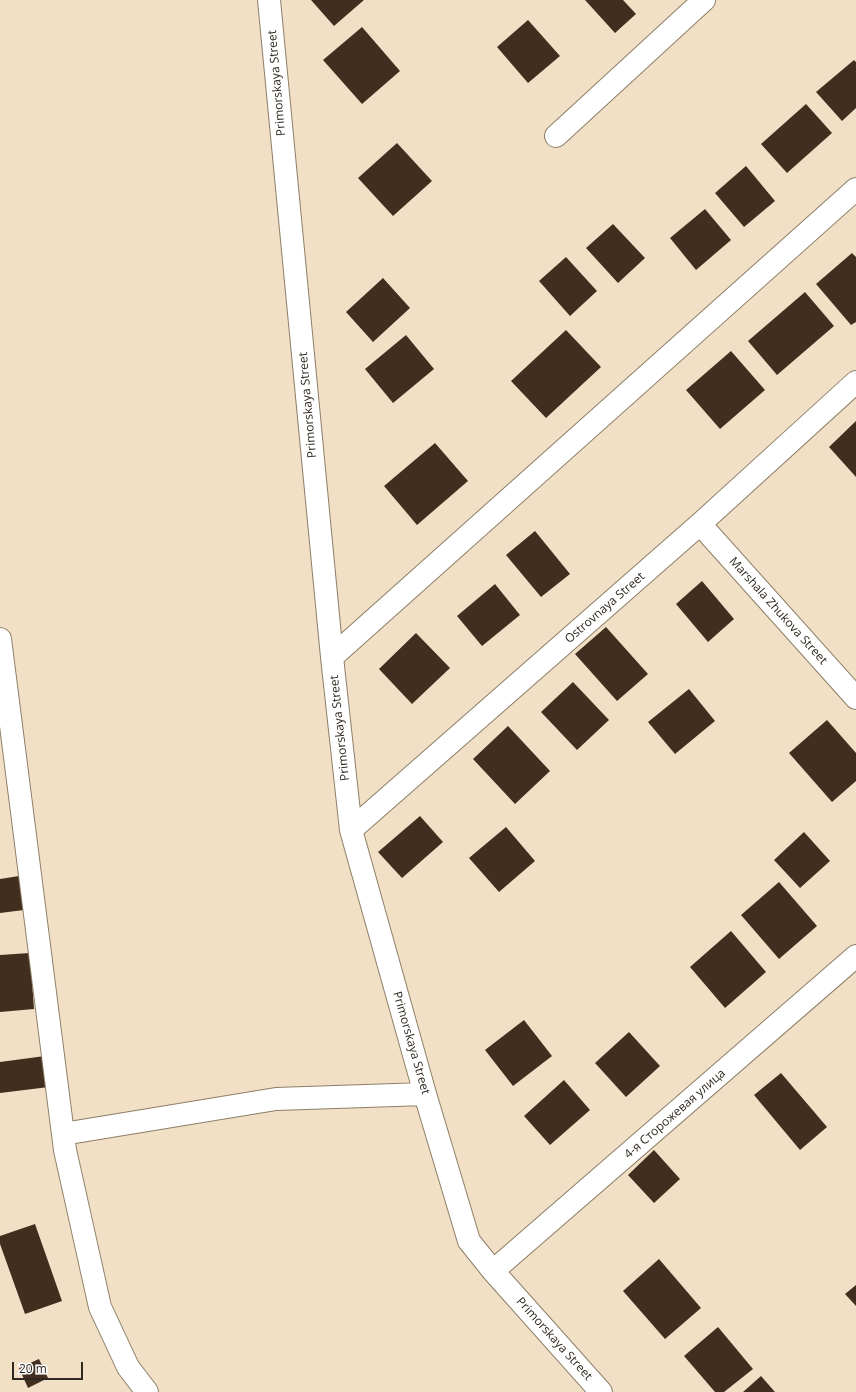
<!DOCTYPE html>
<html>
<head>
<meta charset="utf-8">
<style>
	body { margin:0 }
	#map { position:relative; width:856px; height:1392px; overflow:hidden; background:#f1e0c6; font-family:"Open Sans",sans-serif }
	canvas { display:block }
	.scale { position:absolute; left:12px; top:1362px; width:71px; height:18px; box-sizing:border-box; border:2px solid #2e281e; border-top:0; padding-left:5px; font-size:12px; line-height:14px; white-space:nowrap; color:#2e281e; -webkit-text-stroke:3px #fff; paint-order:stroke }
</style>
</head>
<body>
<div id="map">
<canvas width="856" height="1392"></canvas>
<div class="scale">20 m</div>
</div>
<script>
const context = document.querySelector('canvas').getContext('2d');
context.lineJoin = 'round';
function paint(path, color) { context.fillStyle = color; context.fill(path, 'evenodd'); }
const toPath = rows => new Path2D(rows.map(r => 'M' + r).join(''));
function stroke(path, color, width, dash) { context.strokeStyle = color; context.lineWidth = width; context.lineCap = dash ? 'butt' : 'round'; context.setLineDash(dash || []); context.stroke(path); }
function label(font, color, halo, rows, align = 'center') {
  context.font = font + ' "Open Sans",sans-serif'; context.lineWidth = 4; context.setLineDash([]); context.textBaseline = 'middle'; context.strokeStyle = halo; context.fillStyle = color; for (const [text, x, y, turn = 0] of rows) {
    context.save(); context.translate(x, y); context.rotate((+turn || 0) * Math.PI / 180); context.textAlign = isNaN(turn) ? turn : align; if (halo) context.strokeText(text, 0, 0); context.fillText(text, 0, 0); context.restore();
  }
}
paint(toPath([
	[311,0,364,0,334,26],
	[585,0,623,0,636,14,615,33],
	[528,20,560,56,528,83,497,47],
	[362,27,400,71,362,104,323,60],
	[854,60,856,62,856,108,842,121,816,92],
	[806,104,832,133,787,173,761,144],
	[397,143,432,181,393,216,358,178],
	[746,166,775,201,744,227,715,193],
	[705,209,731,240,696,270,670,238],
	[613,224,645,258,618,283,586,248],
	[852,253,856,257,856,322,851,325,816,284],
	[566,257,597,291,570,316,539,281],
	[383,278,410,308,373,342,346,312],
	[805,292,834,326,777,375,748,341],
	[566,330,601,367,546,418,511,381],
	[406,335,434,369,393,403,365,369],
	[731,351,765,390,720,429,686,390],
	[856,421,856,477,829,447],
	[435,443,468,481,417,525,384,486],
	[535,531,570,574,541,597,506,555],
	[702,581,734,619,708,642,676,604],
	[495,584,520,615,482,646,457,616],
	[606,627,648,674,617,701,575,654],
	[416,633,450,668,412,704,379,669],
	[573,682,609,720,577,750,541,712],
	[689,689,715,721,675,754,648,722],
	[827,720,856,753,856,781,832,802,789,753],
	[508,726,550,771,515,804,473,759],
	[420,816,443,842,402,878,378,852],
	[506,827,535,861,499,892,469,858],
	[804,832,830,861,800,888,774,860],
	[19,876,24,910,0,913,0,879],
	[779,882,817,926,779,959,741,915],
	[731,931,766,972,725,1008,690,967],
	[30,953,34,1009,0,1012,0,955],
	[524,1020,552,1056,513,1086,485,1050],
	[629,1032,660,1066,626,1097,595,1063],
	[45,1056,49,1087,0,1093,0,1062],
	[781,1073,827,1127,800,1150,754,1095],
	[564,1080,590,1110,550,1145,524,1116],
	[654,1150,680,1179,654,1203,628,1175],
	[35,1224,62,1301,25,1314,0,1244,0,1236],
	[659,1259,701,1308,665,1339,623,1291],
	[856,1285,856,1306,845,1294],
	[718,1327,753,1369,724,1392,715,1392,684,1356],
	[39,1359,48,1378,28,1388,19,1368],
	[761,1376,775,1392,743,1392]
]), '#422e1f');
const minor = toPath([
	[269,0,332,657,351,830,425,1094,469,1241,493,1271,601,1392],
	[556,136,704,0],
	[700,524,856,698],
	[0,639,65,1150,100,1307,128,1367,147,1392],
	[332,657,856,189],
	[351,830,700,524,856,382],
	[63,1134,276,1099,425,1094],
	[493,1271,856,956]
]);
stroke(minor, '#8d7f67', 24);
stroke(minor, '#fff', 22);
label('12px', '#2e281e', '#fff', [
	["Primorskaya Street",277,83,-95],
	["Primorskaya Street",308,405,-95],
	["Ostrovnaya Street",605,608,-41],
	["Marshala Zhukova Street",778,611,48],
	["Primorskaya Street",340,728,-96],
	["Primorskaya Street",411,1043,74],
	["4-я Сторожевая улица",675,1114,-41],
	["Primorskaya Street",554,1339,48]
]);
</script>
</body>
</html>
